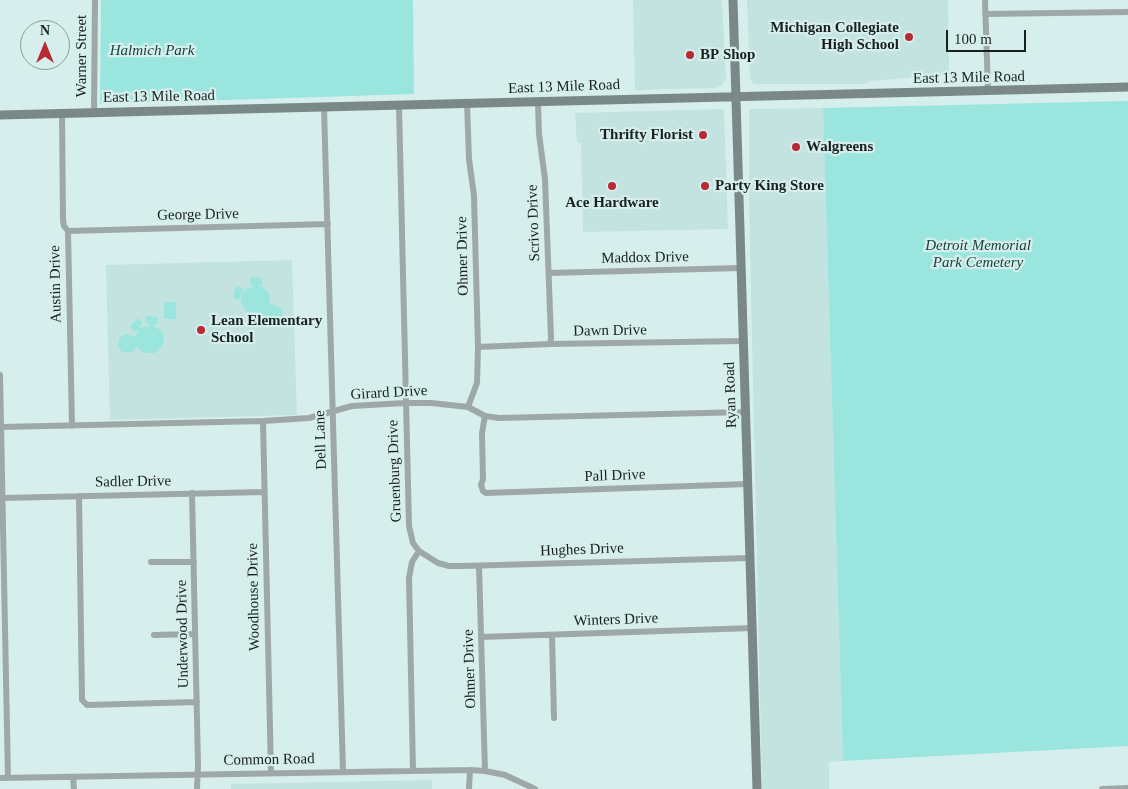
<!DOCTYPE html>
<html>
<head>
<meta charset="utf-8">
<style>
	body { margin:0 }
	#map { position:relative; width:1128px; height:789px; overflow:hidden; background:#d6efec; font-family:Georgia,serif }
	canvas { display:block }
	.north { position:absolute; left:20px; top:20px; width:50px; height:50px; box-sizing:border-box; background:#d6efec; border:1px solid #8a9d9a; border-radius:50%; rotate:0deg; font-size:14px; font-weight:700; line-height:20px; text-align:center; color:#182120 }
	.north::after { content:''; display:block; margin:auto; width:18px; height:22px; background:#b92934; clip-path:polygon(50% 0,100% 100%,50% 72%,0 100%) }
	.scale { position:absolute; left:946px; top:30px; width:80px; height:22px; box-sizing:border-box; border:2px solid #182120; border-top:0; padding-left:6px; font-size:15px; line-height:18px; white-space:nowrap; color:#182120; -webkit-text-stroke:4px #d6efec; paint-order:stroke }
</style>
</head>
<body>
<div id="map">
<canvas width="1128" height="789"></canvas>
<div class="north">N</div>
<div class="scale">100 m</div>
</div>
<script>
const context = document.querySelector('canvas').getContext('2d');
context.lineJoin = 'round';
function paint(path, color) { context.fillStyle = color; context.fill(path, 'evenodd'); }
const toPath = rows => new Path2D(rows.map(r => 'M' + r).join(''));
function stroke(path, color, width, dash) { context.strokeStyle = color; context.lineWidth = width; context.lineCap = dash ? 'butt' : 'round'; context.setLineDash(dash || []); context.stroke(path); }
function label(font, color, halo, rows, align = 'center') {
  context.font = font + ' Georgia,serif'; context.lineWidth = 4.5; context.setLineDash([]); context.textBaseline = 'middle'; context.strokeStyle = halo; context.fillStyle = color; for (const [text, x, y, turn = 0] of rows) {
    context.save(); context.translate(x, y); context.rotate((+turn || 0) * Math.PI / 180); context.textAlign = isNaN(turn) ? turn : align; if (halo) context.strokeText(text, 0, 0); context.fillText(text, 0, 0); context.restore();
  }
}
paint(toPath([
	[633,0,722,0,726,79,721,86,716,88,635,90],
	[747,0,948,0,949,74,871,81,864,84,754,84,750,79],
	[823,108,843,761,829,762,829,789,762,789,749,203,749,109],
	[724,109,728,229,583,232,581,143,577,143,575,113],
	[292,260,297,415,110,420,106,265],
	[432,780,432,789,231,789,231,784]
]), '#c2e3df');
paint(toPath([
	[101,0,413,0,414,94,100,104],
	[1128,101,1128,746,843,761,823,108],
	[250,277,262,278,262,285,257,286,262,287,269,293,270,305,277,306,282,310,283,319,280,323,269,324,266,321,263,314,257,315,248,313,241,303,242,295,239,300,233,298,236,286,244,289,242,294,248,288,255,286,250,285],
	[164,302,176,302,176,319,164,319],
	[146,316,158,317,157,324,152,325,162,331,164,337,163,345,155,353,144,353,137,347,131,353,122,352,118,346,119,338,126,334,135,337,139,329,134,332,130,326,138,318,143,323,139,327,140,328,151,325,145,322]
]), '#9ae6df');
stroke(toPath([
	[985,0,988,91],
	[985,14,1128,12],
	[538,102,539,134,545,179,551,338,550,344],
	[467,103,469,159,474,196,478,347,477,383,468,407],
	[399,106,409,526,413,543,419,551,438,563,449,566,462,566,750,558],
	[324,108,343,771],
	[94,112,95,0],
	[62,113,63,220,64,226,68,231,72,426],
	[68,231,328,224],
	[549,273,741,268],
	[478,347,550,344,743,341],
	[0,375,8,778],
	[485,416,482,433,483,479,481,485,483,491,486,493,748,484],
	[263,421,271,773],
	[2,427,263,421,309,418,352,406,405,403,431,403,468,407,485,416,499,418,746,412],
	[192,493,198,765,197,789],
	[79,496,82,700,87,705,197,702],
	[3,498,264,492],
	[151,562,194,562],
	[479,566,485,771],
	[154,635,195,634],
	[552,635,554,718],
	[481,637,753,628],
	[413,770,409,578,412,562,419,551],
	[73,777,74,789],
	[0,778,470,770,485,771,505,775,535,789],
	[469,789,470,770],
	[1102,789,1128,788]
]), '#9ea8a7', 6);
stroke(toPath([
	[733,0,757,789],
	[0,115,1128,87]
]), '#7a8987', 9);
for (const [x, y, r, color] of [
	[909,37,5,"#b92934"],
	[690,55,5,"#b92934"],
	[703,135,5,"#b92934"],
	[796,147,5,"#b92934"],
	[612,186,5,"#b92934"],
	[705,186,5,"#b92934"],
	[201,330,5,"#b92934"]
]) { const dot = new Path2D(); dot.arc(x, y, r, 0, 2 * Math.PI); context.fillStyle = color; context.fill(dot); stroke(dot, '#d6efec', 2); }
label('bold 15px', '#182120', '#d6efec', [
	["Michigan Collegiate",899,28,"right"],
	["High School",899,45,"right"],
	["BP Shop",700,55],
	["Thrifty Florist",693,135,"right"],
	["Walgreens",806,147],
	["Party King Store",715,186],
	["Ace Hardware",612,203,"center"],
	["Lean Elementary",211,321],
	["School",211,338]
], 'left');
label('italic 15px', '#19413e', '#d6efec', [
	["Halmich Park",152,51],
	["Detroit Memorial",978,246],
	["Park Cemetery",978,263]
]);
label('15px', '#182120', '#d6efec', [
	["Warner Street",82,56,-90],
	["East 13 Mile Road",969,78,-1],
	["East 13 Mile Road",564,87,-2],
	["East 13 Mile Road",159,97,-1],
	["George Drive",198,215,-1],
	["Scrivo Drive",534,223,-92],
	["Ohmer Drive",463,256,-91],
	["Maddox Drive",645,258,-1],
	["Austin Drive",56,284,-91],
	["Dawn Drive",610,331,-1],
	["Girard Drive",389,393,-3],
	["Ryan Road",731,395,-92],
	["Dell Lane",321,440,-92],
	["Gruenburg Drive",395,471,-92],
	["Pall Drive",615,476,-2],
	["Sadler Drive",133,482,-1],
	["Hughes Drive",582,550,-2],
	["Woodhouse Drive",254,597,-91],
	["Winters Drive",616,620,-2],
	["Underwood Drive",183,634,-91],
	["Ohmer Drive",470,669,-92],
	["Common Road",269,760,-1]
]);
</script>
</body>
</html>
